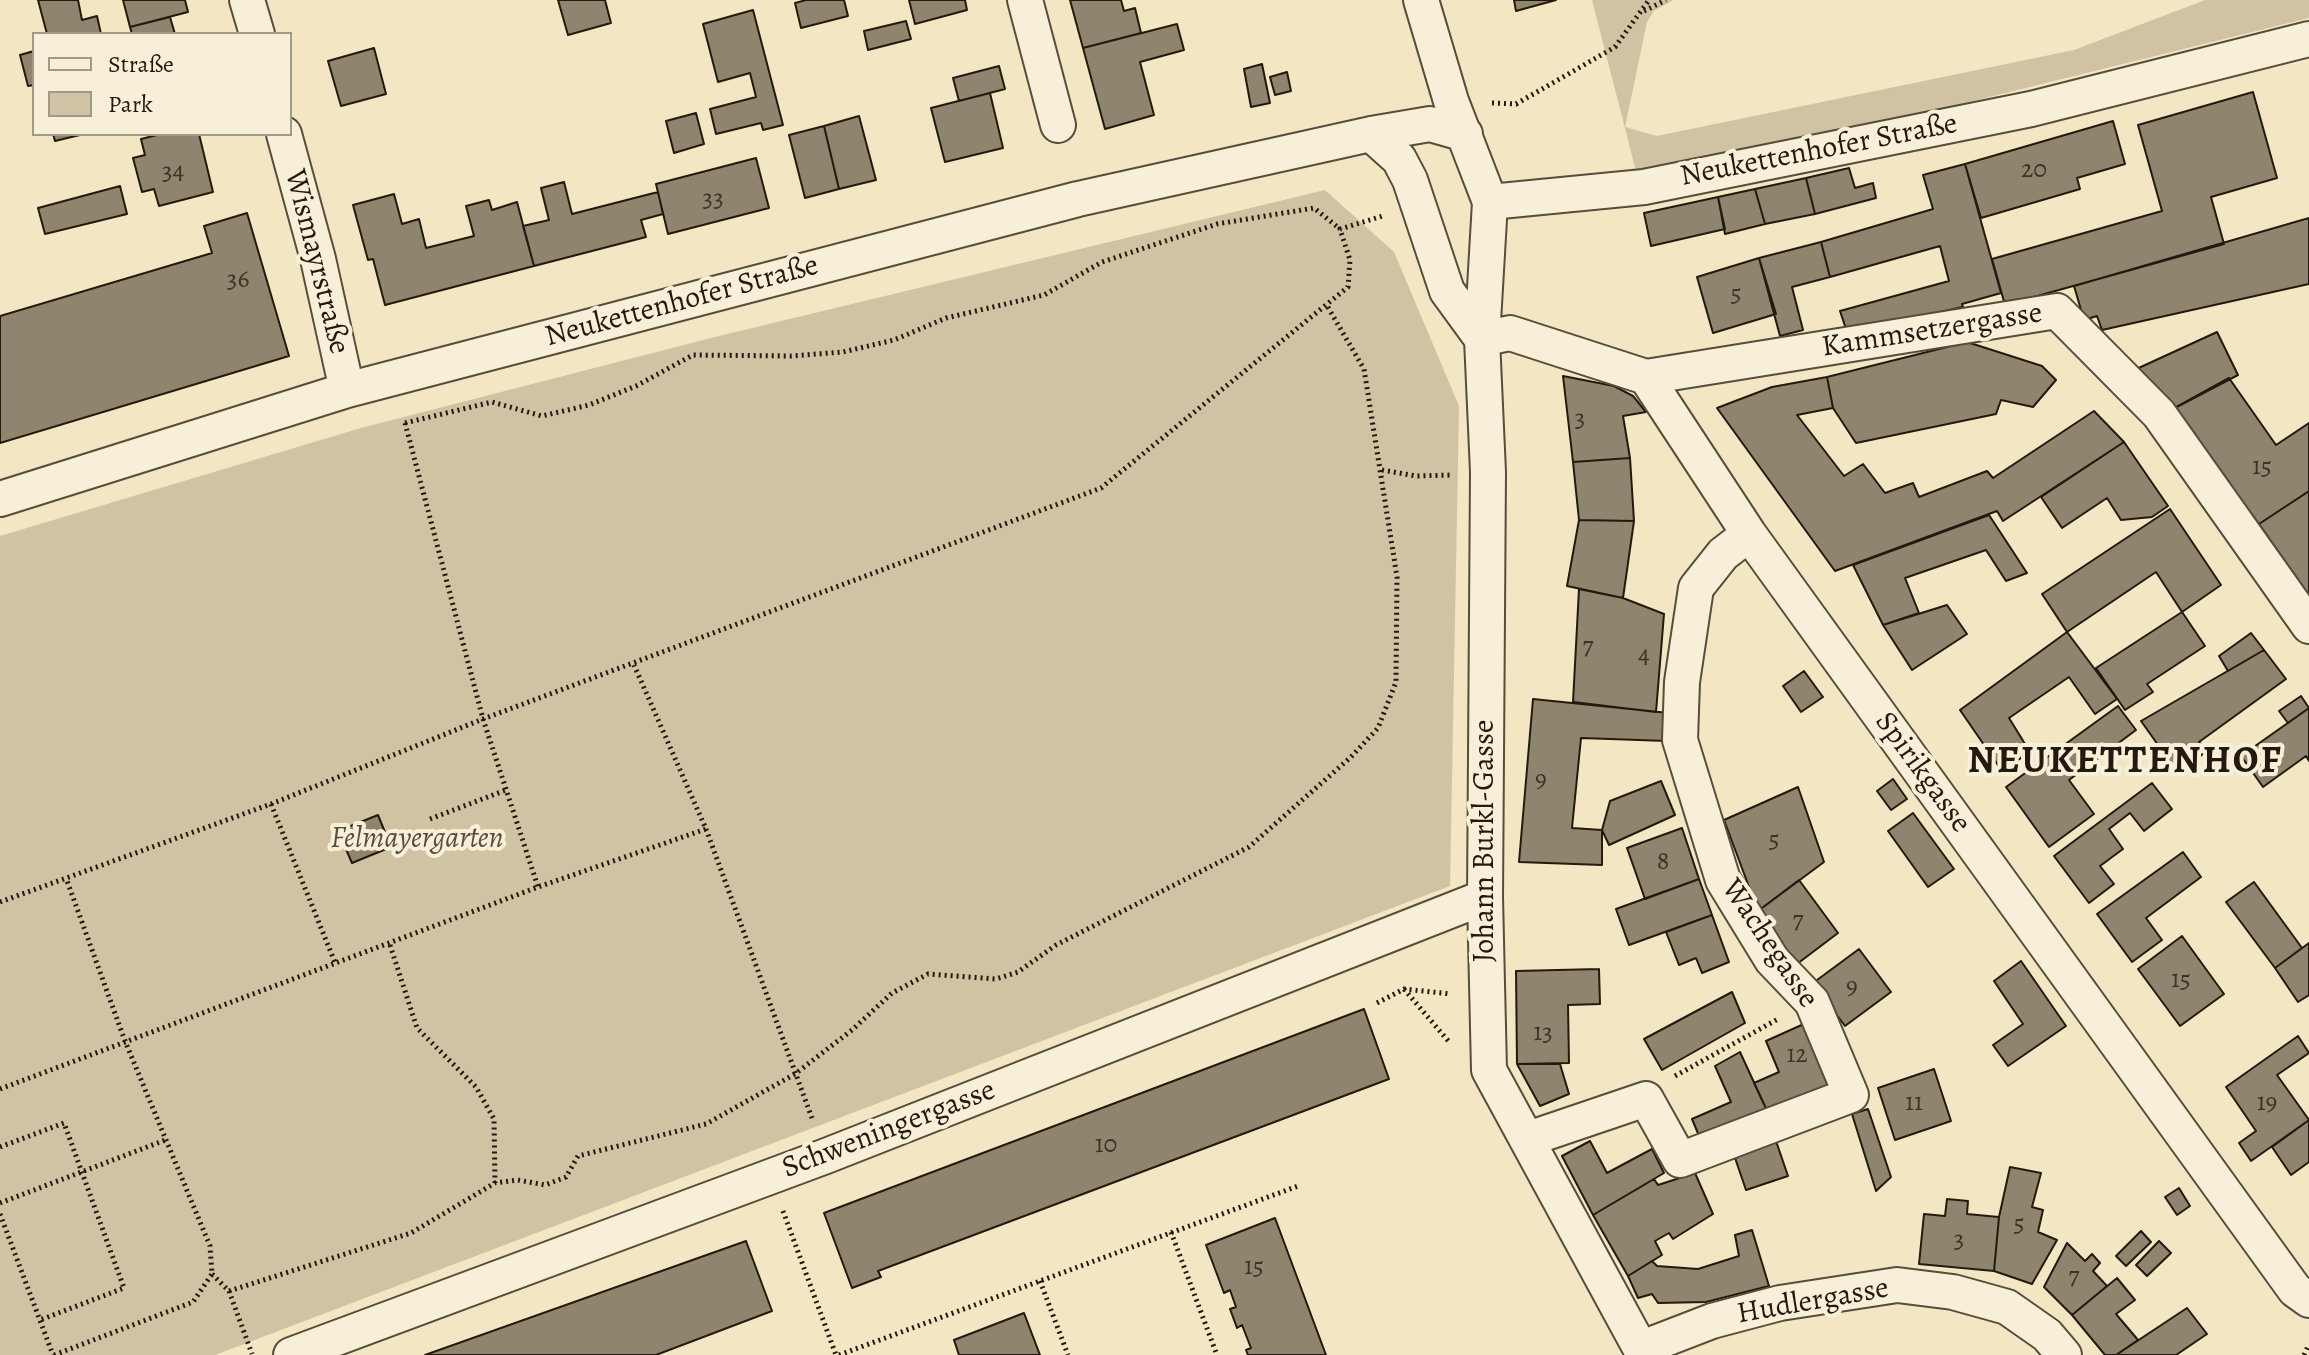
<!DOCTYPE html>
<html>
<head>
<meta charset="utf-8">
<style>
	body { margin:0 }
	#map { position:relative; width:2309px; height:1355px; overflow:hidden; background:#f2e6c3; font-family:Alegreya,serif }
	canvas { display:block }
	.legend { position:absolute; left:32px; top:32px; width:260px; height:104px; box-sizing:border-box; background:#f7efd8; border:2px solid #a29a88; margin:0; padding:10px 14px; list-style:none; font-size:24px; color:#231a0f }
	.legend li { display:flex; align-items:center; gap:16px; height:40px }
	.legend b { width:40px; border:2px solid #a29a88 }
</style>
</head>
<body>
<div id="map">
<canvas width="2309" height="1355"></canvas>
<ul class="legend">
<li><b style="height:10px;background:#f7efd8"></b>Straße</li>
<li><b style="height:22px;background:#cfc3a4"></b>Park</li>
</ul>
</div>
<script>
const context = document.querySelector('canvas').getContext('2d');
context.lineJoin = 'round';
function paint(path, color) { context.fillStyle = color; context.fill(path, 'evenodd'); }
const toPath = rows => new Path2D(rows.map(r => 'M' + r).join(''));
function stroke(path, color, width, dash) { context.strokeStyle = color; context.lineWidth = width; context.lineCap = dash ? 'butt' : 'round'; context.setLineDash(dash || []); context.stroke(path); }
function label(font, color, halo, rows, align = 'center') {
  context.font = font + ' Alegreya,serif'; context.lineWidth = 8; context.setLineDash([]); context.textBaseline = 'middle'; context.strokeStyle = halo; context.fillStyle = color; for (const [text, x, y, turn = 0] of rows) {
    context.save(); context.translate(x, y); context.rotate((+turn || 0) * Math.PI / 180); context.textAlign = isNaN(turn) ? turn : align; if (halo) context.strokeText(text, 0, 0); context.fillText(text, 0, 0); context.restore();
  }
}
paint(toPath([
	[1592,0,1673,0,1654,11,1647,22,1625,127,1657,136,2074,50,2205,0,2309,0,2309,18,1864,128,1636,171],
	[1325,190,1394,252,1459,406,1450,886,215,1355,0,1355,0,536,361,428,715,337]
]), '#cfc3a4');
const building = toPath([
	[38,0,78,0,82,20,97,16,101,34,47,34,38,0],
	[123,0,185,0,188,12,130,27,123,0],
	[558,0,605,0,611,23,568,35,558,0],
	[806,0,844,0,848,16,801,28,795,3,806,0],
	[909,0,965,0,967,10,915,24,909,0],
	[1070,0,1121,0,1124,11,1135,8,1141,33,1083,48,1070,0],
	[1514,0,1556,0,1516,11,1514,0],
	[753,10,783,125,763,130,761,123,716,134,710,109,756,97,750,73,718,82,703,24,753,10],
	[170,17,175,34,132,34,130,27,170,17],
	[906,21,911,39,868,50,864,31,906,21],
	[1177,24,1184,50,1140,62,1154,115,1105,129,1083,48,1177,24],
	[374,48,386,94,341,106,328,61,374,48],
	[34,51,34,85,28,86,20,55,34,51],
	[1262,64,1270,103,1251,107,1244,69,1262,64],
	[999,66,1005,89,959,101,953,78,999,66],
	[1287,72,1291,91,1275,95,1270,77,1287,72],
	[2253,92,2277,178,2211,197,2224,244,2005,305,1992,259,2162,211,2138,125,2253,92],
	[990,93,1003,148,945,162,931,108,990,93],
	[696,113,704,144,674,153,666,121,696,113],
	[859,116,876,180,839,189,824,126,859,116],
	[2113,121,2125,164,2077,178,2080,189,1981,218,1965,164,2113,121],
	[824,126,839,189,805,198,789,135,824,126],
	[53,134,84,134,55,141,53,134],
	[161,134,199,134,213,192,159,206,154,189,142,192,133,158,145,155,141,139,161,134],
	[756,158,769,208,668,234,656,184,756,158],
	[1965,164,2001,293,1962,304,1963,307,1847,332,1840,311,1949,281,1940,246,1830,277,1821,242,1933,209,1923,175,1965,164],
	[1849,168,1855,188,1873,183,1876,198,1815,214,1806,178,1849,168],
	[1806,178,1815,214,1765,224,1755,189,1806,178],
	[564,182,572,214,658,192,663,214,641,220,646,237,534,266,523,226,549,220,541,188,564,182],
	[120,186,127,214,45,234,38,208,120,186],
	[1755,189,1765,224,1725,234,1718,197,1755,189],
	[394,194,402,224,419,219,426,248,474,236,466,206,489,200,492,210,517,202,534,266,385,305,373,259,368,260,353,205,394,194],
	[1718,197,1725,229,1651,246,1644,213,1718,197],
	[247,213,289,356,0,443,0,316,212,253,204,226,247,213],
	[2309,218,2309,284,2102,330,2097,316,2084,320,2074,286,2309,218],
	[1821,242,1830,277,1792,287,1803,330,1780,336,1759,258,1821,242],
	[1759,258,1776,314,1713,333,1697,277,1759,258],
	[2217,332,2238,375,2171,410,2130,372,2217,332],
	[1967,342,2042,366,2056,380,2033,407,2001,400,1996,414,1856,443,1833,408,1827,377,1967,342],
	[1563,376,1614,386,1633,396,1646,412,1623,416,1630,458,1573,462,1563,376],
	[1827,377,1833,408,1797,415,1844,476,1863,464,1885,493,1913,483,1919,497,1987,471,1993,478,2094,411,2124,442,2003,521,1997,511,1835,571,1717,408,1772,387,1827,377],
	[2229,378,2276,445,2309,423,2309,491,2259,524,2171,410,2229,378],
	[2124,442,2168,506,2152,517,2121,520,2107,498,2062,528,2041,497,2124,442],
	[1630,458,1634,521,1579,520,1573,462,1630,458],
	[2309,491,2309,596,2259,524,2309,491],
	[2170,509,2221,585,2182,612,2156,572,2067,632,2042,594,2170,509],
	[1989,515,2027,573,2006,581,1986,550,1905,578,1919,613,1883,625,1853,565,1989,515],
	[1579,520,1634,521,1623,598,1567,586,1579,520],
	[1579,589,1623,598,1664,614,1656,712,1573,702,1579,589],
	[1947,605,1967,634,1912,670,1883,625,1947,605],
	[2182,612,2205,646,2147,684,2153,692,2125,710,2096,668,2182,612],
	[2067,632,2117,699,2095,714,2069,677,2009,718,2030,752,2002,771,1960,710,2067,632],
	[2251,633,2264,650,2228,671,2219,656,2251,633],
	[2264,650,2286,679,2199,742,2207,751,2178,773,2141,721,2264,650],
	[1804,671,1823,697,1801,712,1783,686,1804,671],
	[2301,696,2309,708,2288,723,2279,711,2301,696],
	[1533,699,1669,713,1667,741,1581,738,1572,828,1602,830,1602,865,1519,862,1533,699],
	[2118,706,2136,730,2069,780,2094,814,2049,847,2006,787,2118,706],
	[2309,708,2309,761,2306,756,2263,787,2241,756,2309,708],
	[1893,779,1907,799,1891,810,1877,791,1893,779],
	[1661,781,1675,815,1609,845,1602,830,1610,801,1661,781],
	[2152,783,2172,809,2144,831,2130,813,2109,829,2123,849,2100,866,2114,884,2089,903,2054,856,2152,783],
	[1798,787,1824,862,1758,911,1724,820,1798,787],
	[1913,813,1954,869,1928,887,1888,831,1913,813],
	[378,815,391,847,352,863,338,831,378,815],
	[1682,828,1699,879,1645,899,1627,848,1682,828],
	[2183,852,2201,877,2146,918,2162,940,2132,962,2097,914,2183,852],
	[1699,879,1712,915,1629,945,1616,909,1699,879],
	[1799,880,1838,933,1797,964,1758,911,1799,880],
	[2254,882,2302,948,2275,968,2226,902,2254,882],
	[1712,915,1729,962,1702,973,1696,958,1679,965,1666,932,1712,915],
	[2182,936,2224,994,2180,1026,2138,969,2182,936],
	[2309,943,2309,995,2298,1002,2275,968,2309,943],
	[1859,949,1891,992,1845,1026,1813,983,1859,949],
	[2021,961,2066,1026,2008,1066,1993,1045,2023,1024,1994,981,2021,961],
	[1599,969,1600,1004,1568,1005,1569,1063,1517,1064,1516,971,1599,969],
	[1732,992,1745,1023,1662,1070,1644,1039,1732,992],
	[1364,1009,1389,1079,878,1271,881,1277,852,1288,824,1213,1364,1009],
	[1806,1023,1834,1086,1769,1115,1754,1083,1779,1072,1766,1041,1806,1023],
	[2298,1036,2309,1053,2277,1075,2309,1120,2251,1161,2239,1143,2256,1131,2226,1087,2298,1036],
	[1740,1052,1769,1115,1702,1143,1692,1119,1731,1102,1715,1066,1740,1052],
	[1517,1064,1560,1064,1569,1094,1540,1106,1517,1064],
	[1934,1069,1951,1121,1895,1140,1878,1088,1934,1069],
	[1868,1109,1891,1177,1876,1191,1852,1114,1868,1109],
	[2309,1120,2309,1162,2291,1175,2272,1147,2309,1120],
	[1590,1141,1607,1173,1652,1149,1664,1173,1593,1215,1562,1156,1590,1141],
	[1776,1141,1788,1176,1746,1190,1734,1155,1776,1141],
	[2010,1167,2041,1173,2032,1207,2043,1210,2038,1232,2057,1240,2032,1284,1994,1271,1999,1217,2010,1167],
	[1695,1173,1713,1214,1673,1239,1669,1233,1655,1241,1662,1255,1628,1276,1593,1215,1654,1179,1658,1185,1695,1173],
	[2179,1188,2190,1206,2177,1215,2165,1197,2179,1188],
	[1947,1199,1968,1201,1967,1214,1999,1217,1994,1271,1919,1264,1924,1214,1945,1216,1947,1199],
	[1275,1218,1326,1355,1248,1355,1246,1350,1251,1348,1242,1325,1237,1328,1230,1309,1236,1307,1230,1290,1224,1293,1206,1245,1275,1218],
	[1752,1230,1769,1286,1706,1302,1658,1303,1652,1294,1638,1298,1628,1276,1652,1261,1657,1266,1698,1269,1739,1256,1735,1235,1752,1230],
	[2141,1231,2151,1242,2126,1266,2116,1256,2141,1231],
	[746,1241,772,1311,656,1355,425,1355,746,1241],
	[2159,1241,2171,1253,2147,1276,2136,1265,2159,1241],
	[2067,1243,2085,1261,2092,1254,2100,1263,2093,1271,2107,1286,2072,1315,2044,1287,2067,1243],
	[2117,1278,2135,1300,2116,1314,2138,1340,2116,1355,2105,1355,2072,1315,2117,1278],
	[2187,1308,2207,1334,2176,1355,2116,1355,2187,1308],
	[1024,1313,1040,1355,959,1355,954,1340,1024,1313]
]);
paint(building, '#8f846d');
stroke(building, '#231a0f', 2);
const minor = toPath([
	[247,0,257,34],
	[1025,0,1058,125],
	[1421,0,1451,101,1490,202,1482,339,1488,472,1485,897,1489,1070,1644,1355],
	[284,134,318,259,347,390],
	[1371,134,1399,159,1410,180,1447,291,1482,339],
	[1490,202,1644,187,2031,109,2309,39],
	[1482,339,1510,333,1646,377,1749,534,2295,1290,2309,1300],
	[1646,377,2057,311,2159,414,2309,626],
	[0,499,347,390,1078,199,1371,134,1430,124,1465,134],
	[1528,1139,1646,1099,1680,1160,1851,1095,1812,1002,1772,960,1723,880,1680,740,1682,682,1696,588,1723,554,1749,534],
	[1642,1348,1712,1321,1780,1303,1897,1285,1953,1292,2007,1307,2047,1335,2064,1355],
	[291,1355,826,1156,1485,897]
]);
stroke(minor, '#574d3c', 38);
stroke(toPath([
	[1644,11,1666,0],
	[1492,103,1516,104,1615,47,1649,0],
	[405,423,492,402,542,416,589,405,636,386,693,355,791,356,843,352,894,340,946,318,1044,295,1102,262,1217,224,1314,208,1340,229],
	[405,423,483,719,538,887],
	[1382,470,1416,476,1452,475],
	[271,804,336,965],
	[430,819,506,790],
	[706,829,813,1121],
	[0,902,271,804,483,719,1101,488,1348,287,1350,260,1340,229,1383,216],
	[390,945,417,1028,476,1087,494,1119,495,1183],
	[1404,989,1450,1043],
	[1377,1003,1404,989,1451,994],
	[1675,1076,1778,1019],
	[0,1089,538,887,706,829,634,665],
	[0,1147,64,1123,124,1288,40,1320],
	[0,1203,168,1139],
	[783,1211,836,1355],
	[0,1214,53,1355],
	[1171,1232,1217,1355],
	[212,1274,229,1291,252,1354],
	[1040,1281,1068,1355],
	[229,1291,411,1233,495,1183,518,1180,545,1185,566,1177,578,1156,706,1124,795,1074,852,1030,892,993,928,974,996,979,1018,972,1056,945,1249,847,1351,757,1378,728,1396,682,1397,577,1364,369,1326,304],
	[54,1355,193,1302,212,1274,210,1246,125,1041,66,878],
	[839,1355,1298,1186],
	[2304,1355,2309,1344]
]), '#231a0f', 5, [2, 4]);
stroke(minor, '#f7efd8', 34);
label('26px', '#3e3426', null, [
	["20",2034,171],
	["34",173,173],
	["33",713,200],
	["36",238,281],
	["5",1736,295],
	["3",1580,420],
	["15",2262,468],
	["7",1588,648],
	["4",1644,657],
	["9",1541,781],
	["5",1774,841],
	["8",1663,863],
	["7",1798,922],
	["15",2181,981],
	["9",1852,988],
	["13",1543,1034],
	["12",1797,1056],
	["11",1914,1104],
	["19",2267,1104],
	["10",1106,1146],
	["5",2019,1225],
	["3",1959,1241],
	["15",1254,1268],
	["7",2074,1278]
]);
label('30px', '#231a0f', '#f7efd8', [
	["Neukettenhofer Straße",1819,151,-11],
	["Wismayrstraße",316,262,76],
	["Neukettenhofer Straße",682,302,-15],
	["Kammsetzergasse",1932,331,-9],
	["Spirikgasse",1922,773,54],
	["Johann Burkl-Gasse",1486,841,-90],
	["Wachegasse",1769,944,56],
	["Schweningergasse",889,1130,-21],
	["Hudlergasse",1813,1302,-10]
]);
label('italic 30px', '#574d3c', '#f7efd8', [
	["Felmayergarten",417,840]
]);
context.letterSpacing = '2px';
label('bold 38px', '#231a0f', '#f7efd8', [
	["NEUKETTENHOF",2125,763]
]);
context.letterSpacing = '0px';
</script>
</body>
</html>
